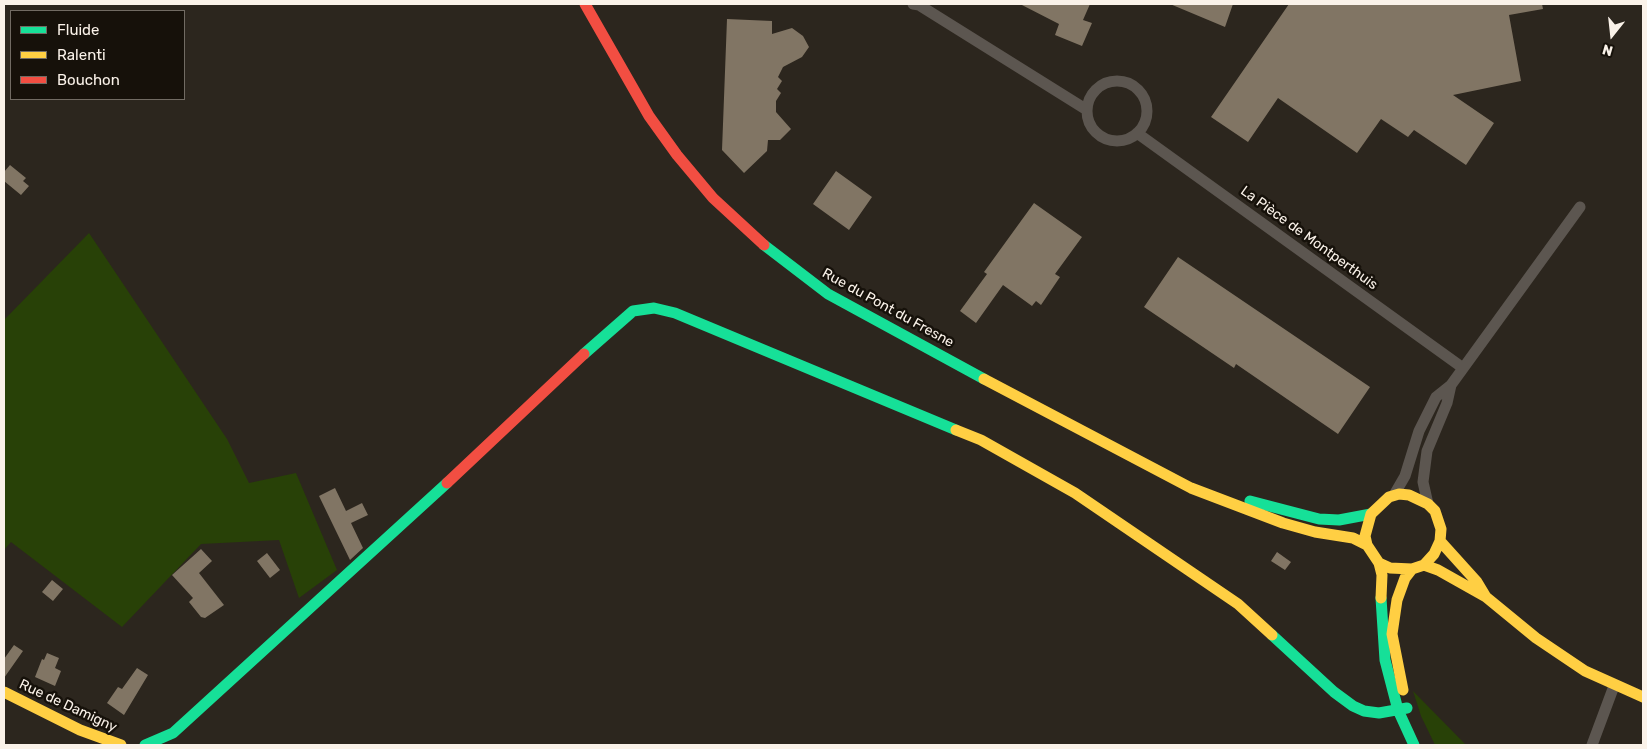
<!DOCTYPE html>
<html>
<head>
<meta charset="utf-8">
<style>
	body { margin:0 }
	#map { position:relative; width:1647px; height:749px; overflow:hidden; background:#2c261e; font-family:Rubik,sans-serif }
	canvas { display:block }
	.frame { position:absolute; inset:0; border:5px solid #faf2e9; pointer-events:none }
	.legend { position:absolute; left:10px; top:10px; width:175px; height:90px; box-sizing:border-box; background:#16110a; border:1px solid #716b63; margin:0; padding:6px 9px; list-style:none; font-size:15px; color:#faf2e9 }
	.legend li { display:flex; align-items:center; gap:10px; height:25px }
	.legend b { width:25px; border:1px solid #716b63 }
	.north { position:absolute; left:1587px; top:10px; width:50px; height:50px; -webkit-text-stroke:4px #16110a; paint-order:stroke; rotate:196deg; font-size:14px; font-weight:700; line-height:20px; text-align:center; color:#faf2e9 }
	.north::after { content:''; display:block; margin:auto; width:18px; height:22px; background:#faf2e9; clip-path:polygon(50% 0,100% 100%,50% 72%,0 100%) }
</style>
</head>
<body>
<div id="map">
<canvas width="1647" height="749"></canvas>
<div class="frame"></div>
<ul class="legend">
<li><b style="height:6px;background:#16e098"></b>Fluide</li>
<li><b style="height:6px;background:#ffcf43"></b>Ralenti</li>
<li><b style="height:6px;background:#f24e42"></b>Bouchon</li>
</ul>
<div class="north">N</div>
</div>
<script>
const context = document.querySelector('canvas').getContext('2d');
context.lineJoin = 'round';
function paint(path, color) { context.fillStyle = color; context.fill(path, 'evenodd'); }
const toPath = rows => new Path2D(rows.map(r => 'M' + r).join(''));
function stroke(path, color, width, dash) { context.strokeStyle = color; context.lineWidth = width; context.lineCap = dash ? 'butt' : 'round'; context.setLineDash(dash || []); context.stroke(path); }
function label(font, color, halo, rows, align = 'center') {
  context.font = font + ' Rubik,sans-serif'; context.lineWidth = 5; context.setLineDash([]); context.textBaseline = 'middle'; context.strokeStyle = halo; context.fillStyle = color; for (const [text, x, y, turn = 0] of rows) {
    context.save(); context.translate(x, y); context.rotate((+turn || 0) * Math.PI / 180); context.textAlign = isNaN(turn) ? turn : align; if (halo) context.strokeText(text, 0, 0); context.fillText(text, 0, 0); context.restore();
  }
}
paint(toPath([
	[89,233,227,439,249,483,296,473,337,570,299,598,279,540,201,544,122,627,11,542,4,550,4,320],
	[1413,691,1466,745,1435,745,1421,716]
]), '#284107');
paint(toPath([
	[1020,4,1090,4,1083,20,1092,23,1082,46,1055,35,1059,24],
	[1170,4,1233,4,1225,27],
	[1289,4,1542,4,1543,9,1509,15,1521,81,1453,95,1494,123,1466,165,1414,130,1408,137,1381,119,1357,153,1278,98,1248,142,1211,117],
	[727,19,772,21,772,34,792,28,803,36,809,47,802,57,783,67,778,77,782,81,777,89,781,93,776,101,776,112,791,129,780,140,768,140,767,151,744,173,722,150],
	[10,165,26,178,23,181,29,186,21,195,4,181,4,172],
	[836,171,872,197,849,230,813,204],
	[1034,203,1082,237,1055,274,1060,277,1041,305,1036,301,1032,306,1003,285,976,323,960,311,987,274,984,272],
	[1178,257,1370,387,1338,434,1236,364,1234,368,1144,307],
	[335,488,346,511,362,503,368,515,351,523,363,548,350,560,319,496],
	[201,549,212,561,199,573,224,605,205,618,201,617,189,602,193,598,172,575],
	[1277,552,1291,562,1285,570,1271,561],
	[267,553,280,570,270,578,257,561],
	[52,580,63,589,53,601,42,592],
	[14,645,23,651,4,678,4,659],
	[47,653,59,658,55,668,61,671,55,686,35,677,42,659,44,660],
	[137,668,148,675,124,715,107,703,118,687,122,689]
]), '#817564');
stroke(toPath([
	[913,4,919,5,1087,110],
	'1087 111a30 30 0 1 1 60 0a30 30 0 1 1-60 0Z',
	[1137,133,1463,368],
	[1394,495,1405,476,1419,431,1436,397,1451,385,1580,207],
	[1428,504,1423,482,1427,451,1447,403,1451,385],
	[1592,745,1614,686]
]), '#5c5650', 11);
stroke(toPath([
	[764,245,828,294,984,379],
	[584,354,633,311,654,308,675,313,956,430],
	[1250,501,1319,519,1339,520,1371,514],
	[1381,598,1385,660,1398,710,1414,745],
	[1272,635,1334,692,1353,706,1364,711,1379,713,1407,708],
	[145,745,173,733,447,483]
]), '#16e098', 11);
stroke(toPath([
	[984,379,1191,488,1283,523,1315,532,1353,538,1367,545],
	[956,430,981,440,1075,493,1238,604,1272,635],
	[1440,541,1477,582,1486,597],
	[1379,563,1390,568,1412,569,1424,565,1434,554,1440,541,1441,529,1435,511,1428,504,1409,495,1399,494,1389,497,1371,514,1365,536,1367,545,1379,563,1382,575,1381,598],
	[1424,565,1438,570,1486,597,1536,638,1585,671,1643,697],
	[1403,690,1392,634,1397,600,1405,578,1412,569],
	[4,692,80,730,121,745]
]), '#ffcf43', 11);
stroke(toPath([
	[585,4,649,116,677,155,713,198,764,245],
	[447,483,584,354]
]), '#f24e42', 11);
label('14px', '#faf2e9', '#16110a', [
	["La Pièce de Montperthuis",1309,238,36],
	["Rue du Pont du Fresne",888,308,29],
	["Rue de Damigny",68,706,25]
]);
</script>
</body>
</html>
